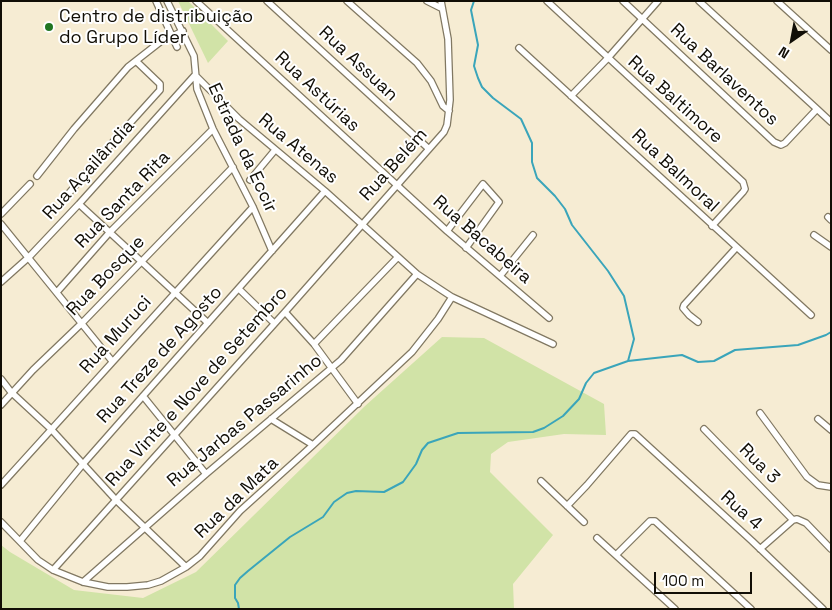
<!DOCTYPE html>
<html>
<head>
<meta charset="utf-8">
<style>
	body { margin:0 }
	#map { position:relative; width:832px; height:610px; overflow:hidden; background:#f6ecd3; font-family:"Space Grotesk",sans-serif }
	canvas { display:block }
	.frame { position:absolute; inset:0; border:2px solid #110e06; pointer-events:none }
	.north { position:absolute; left:767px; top:15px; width:50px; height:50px; -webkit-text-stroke:4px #fff; paint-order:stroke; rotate:213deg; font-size:14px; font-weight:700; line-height:20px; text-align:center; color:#110e06 }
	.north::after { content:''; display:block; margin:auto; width:18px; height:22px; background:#110e06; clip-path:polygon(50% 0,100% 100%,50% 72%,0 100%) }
	.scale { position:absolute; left:654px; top:572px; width:98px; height:22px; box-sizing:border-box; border:2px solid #110e06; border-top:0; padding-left:6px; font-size:15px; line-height:18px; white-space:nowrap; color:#110e06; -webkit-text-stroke:4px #fff; paint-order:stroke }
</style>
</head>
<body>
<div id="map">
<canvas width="832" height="610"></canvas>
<div class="frame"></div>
<div class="north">N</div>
<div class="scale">100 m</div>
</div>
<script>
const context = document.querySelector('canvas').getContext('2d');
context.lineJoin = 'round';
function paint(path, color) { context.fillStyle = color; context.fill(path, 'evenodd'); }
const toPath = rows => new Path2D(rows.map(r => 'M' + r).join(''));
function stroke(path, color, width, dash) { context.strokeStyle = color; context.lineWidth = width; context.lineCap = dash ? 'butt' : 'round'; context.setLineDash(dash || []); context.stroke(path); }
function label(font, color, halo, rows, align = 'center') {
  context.font = font + ' "Space Grotesk",sans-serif'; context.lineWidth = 4; context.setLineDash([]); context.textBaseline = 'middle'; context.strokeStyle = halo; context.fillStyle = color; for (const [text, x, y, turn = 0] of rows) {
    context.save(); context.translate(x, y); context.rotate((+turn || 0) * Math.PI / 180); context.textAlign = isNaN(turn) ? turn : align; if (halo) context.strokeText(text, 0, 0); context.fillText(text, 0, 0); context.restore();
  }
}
paint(toPath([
	[178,1,188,1,228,41,208,63],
	[442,337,484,338,604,404,606,435,564,434,508,442,491,454,490,472,553,535,513,584,514,609,1,609,1,545,10,552,74,590,143,598,196,572,365,406]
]), '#d1e3a7');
stroke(toPath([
	[474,1,471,10,478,45,474,66,478,78,482,87,493,98,521,119,532,143,532,162,537,178,555,196,565,209,572,225,608,271,624,296,634,339,628,361],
	[239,609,238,603,235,598,235,585,240,578,248,571,290,537,323,517,334,502,347,493,356,491,384,492,403,482,416,464,422,450,428,443,458,433,533,432,544,428,563,416,579,399,586,383,594,373,628,361,682,355,698,362,714,361,735,350,798,345,826,335,831,332]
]), '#3aa5ba', 2);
const minor = toPath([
	[156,1,177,47],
	[167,1,194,56,197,89,213,129,253,207,272,251],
	[196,1,447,231,549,318],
	[267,1,429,149],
	[347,1,417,63,431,81,443,106,449,111],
	[427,1,441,8],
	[547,1,743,182,745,189,743,192,712,226],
	[623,1,774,142,781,145,785,143,817,109,699,1],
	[777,1,831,50],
	[519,48,811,315],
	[571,96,607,59,658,1],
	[817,109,831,122],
	[37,176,74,129,128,67,160,42,183,31],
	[250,180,275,150],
	[69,193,104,152,160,90,160,84,136,61],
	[79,204,208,323],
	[1,214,30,184],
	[828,217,831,220],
	[1,224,112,361],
	[447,231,483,184,499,202,466,248],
	[814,235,831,247],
	[500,276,533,235],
	[1,282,29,257,79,204,195,75,239,119,325,191,417,274,452,297,553,344],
	[239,289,274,323],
	[57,292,109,233,213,129],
	[285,312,314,344,358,404],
	[698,322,689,315,683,308,684,305,736,248],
	[314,344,397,258],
	[1,379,11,392,51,429,116,500,186,567],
	[143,396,206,474],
	[1,405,33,370,82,323,233,167],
	[760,413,807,477,818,485,831,487],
	[271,419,313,445],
	[818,419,831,430],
	[704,429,793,520],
	[541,481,584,522],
	[1,485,253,207],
	[567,506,587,485,631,434,635,434,752,541,823,609],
	[1,522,38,560,53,570,83,582,108,587,127,587,148,585,161,581,186,567,200,556,240,511,313,445,412,352,438,319,452,297],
	[597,538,675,609],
	[20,541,83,464,143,396,325,191],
	[760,549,793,520,797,519,806,523,831,549],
	[616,555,650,521,655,521,751,609],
	[53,570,285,312,444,132,447,125,450,100,448,39,441,1],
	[83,582,206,474,341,360,417,274]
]);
stroke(minor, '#817862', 8);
stroke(minor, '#fff', 5.5);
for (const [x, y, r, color] of [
	[49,27,5,"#207521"]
]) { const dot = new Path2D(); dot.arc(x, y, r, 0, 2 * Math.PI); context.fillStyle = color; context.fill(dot); stroke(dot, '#fff', 2); }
label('18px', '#110e06', '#fff', [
	["Centro de distribuição",59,17],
	["do Grupo Líder",59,38]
], 'left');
label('18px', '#110e06', '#fff', [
	["Rua Assuan",358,64,43],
	["Rua Barlaventos",724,75,43],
	["Rua Astúrias",317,92,43],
	["Rua Baltimore",675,100,42],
	["Estrada da Eccir",242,148,65],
	["Rua Atenas",298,149,40],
	["Rua Belém",394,165,-48],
	["Rua Açailândia",89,170,-48],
	["Rua Balmoral",675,171,43],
	["Rua Santa Rita",123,200,-46],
	["Rua Bacabeira",482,240,41],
	["Rua Bosque",106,276,-46],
	["Rua Muruci",116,335,-48],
	["Rua Treze de Agosto",160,355,-48],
	["Rua Vinte e Nove de Setembro",197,387,-48],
	["Rua Jarbas Passarinho",245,421,-40],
	["Rua 3",759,464,45],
	["Rua da Mata",237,498,-44],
	["Rua 4",741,511,42]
]);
</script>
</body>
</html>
